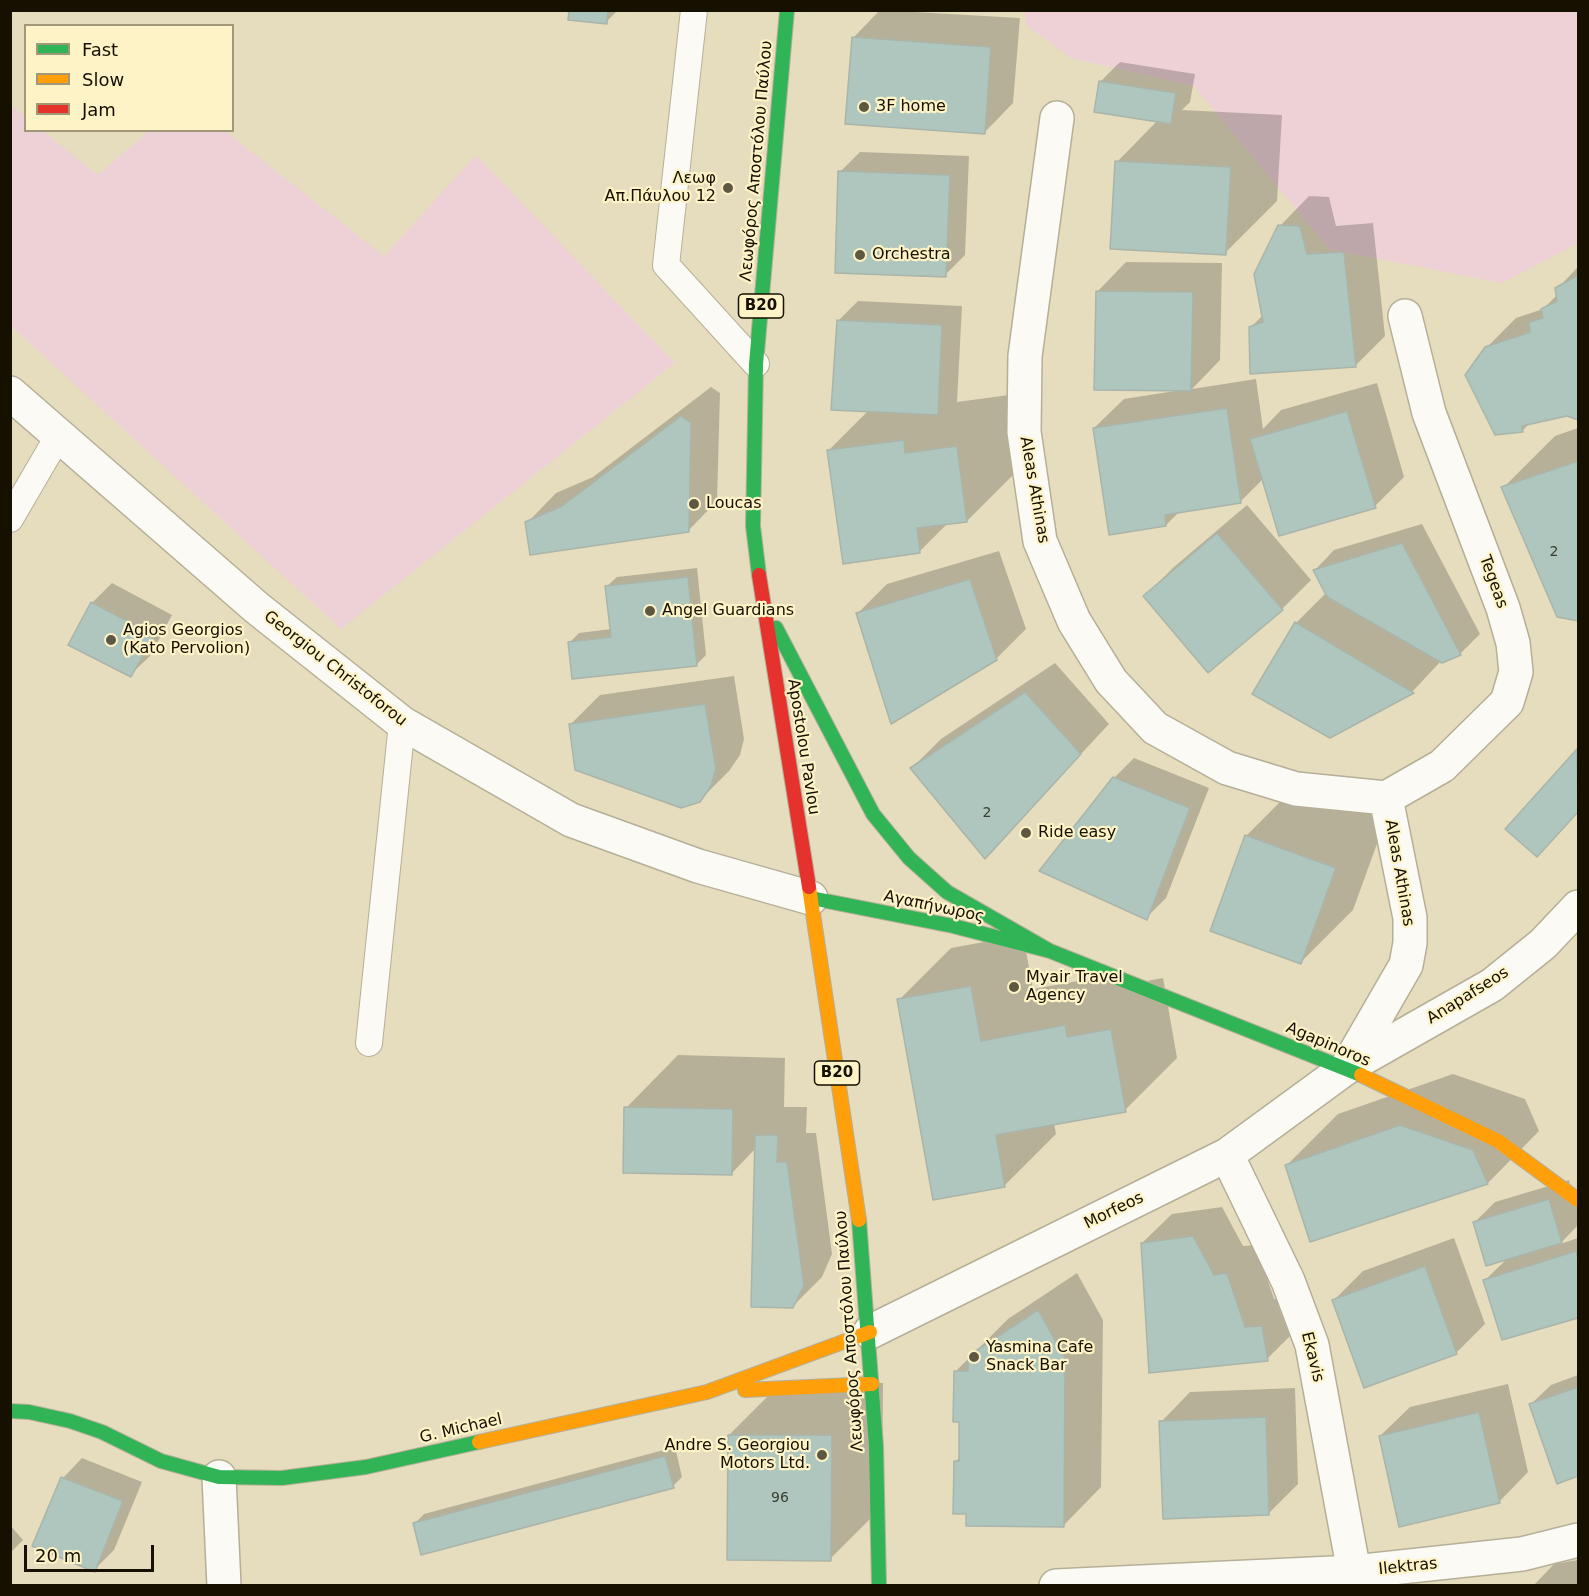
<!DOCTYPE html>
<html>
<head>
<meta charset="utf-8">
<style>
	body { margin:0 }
	#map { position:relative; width:1589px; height:1596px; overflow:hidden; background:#e5ddbe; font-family:"DejaVu Sans",sans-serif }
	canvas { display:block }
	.frame { position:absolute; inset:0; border:12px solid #151000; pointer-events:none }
	.legend { position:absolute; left:24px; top:24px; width:210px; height:108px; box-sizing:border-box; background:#fef3c7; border:2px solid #a19877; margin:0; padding:8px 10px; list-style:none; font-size:18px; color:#151000 }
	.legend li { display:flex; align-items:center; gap:12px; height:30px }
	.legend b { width:30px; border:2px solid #a19877 }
	.scale { position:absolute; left:24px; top:1545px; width:130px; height:27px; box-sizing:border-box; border:3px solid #151000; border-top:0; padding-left:8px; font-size:18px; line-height:21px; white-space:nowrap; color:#151000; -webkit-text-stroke:4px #fef3c7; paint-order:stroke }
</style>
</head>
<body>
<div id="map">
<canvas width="1589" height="1596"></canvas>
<div class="frame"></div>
<ul class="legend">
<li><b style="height:8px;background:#30b455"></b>Fast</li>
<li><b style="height:8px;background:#ff9f0a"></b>Slow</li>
<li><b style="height:8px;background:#e5322d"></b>Jam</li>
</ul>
<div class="scale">20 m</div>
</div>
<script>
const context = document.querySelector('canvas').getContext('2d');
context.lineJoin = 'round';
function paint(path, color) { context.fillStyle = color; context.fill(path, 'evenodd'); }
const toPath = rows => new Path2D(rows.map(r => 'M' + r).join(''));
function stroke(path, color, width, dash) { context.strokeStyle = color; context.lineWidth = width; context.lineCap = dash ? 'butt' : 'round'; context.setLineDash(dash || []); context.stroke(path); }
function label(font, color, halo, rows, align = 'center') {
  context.font = font + ' "DejaVu Sans",sans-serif'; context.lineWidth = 4.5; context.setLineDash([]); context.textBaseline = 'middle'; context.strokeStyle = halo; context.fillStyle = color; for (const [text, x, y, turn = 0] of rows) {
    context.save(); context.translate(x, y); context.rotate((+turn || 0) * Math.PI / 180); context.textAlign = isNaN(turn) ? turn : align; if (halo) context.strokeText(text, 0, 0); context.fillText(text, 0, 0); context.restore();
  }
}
paint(toPath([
	[1025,11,1578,11,1578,243,1502,283,1329,249,1194,86,1071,58,1026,25],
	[10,104,25,116,26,130,43,131,98,175,149,131,225,131,384,256,476,155,675,363,341,629,11,326]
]), '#eed1d6');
paint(toPath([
	[570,10,618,10,606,22],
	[880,10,1020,18,1013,103,984,133,853,38],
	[1120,62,1195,74,1190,102,1182,110,1282,115,1277,201,1225,253,1117,162,1158,120,1100,82],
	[860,152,969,156,965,255,945,275,840,172],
	[1309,196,1329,197,1336,226,1373,223,1385,336,1356,365,1251,327,1263,315,1280,226],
	[1126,262,1222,263,1220,360,1192,389,1256,379,1263,429,1281,410,1377,383,1404,477,1375,506,1263,479,1240,502,1180,511,1166,525,1094,428,1124,399,1175,391,1097,292],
	[1578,267,1578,419,1567,415,1531,422,1522,431,1486,348,1516,318,1543,309,1557,295,1557,289],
	[858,301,962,306,957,402,1009,395,1019,469,967,521,948,523,919,552,829,450,869,410,838,321],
	[711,387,720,393,717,501,688,531,527,523,556,493,593,477],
	[1578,428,1578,619,1558,616,1503,488,1555,436],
	[1247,505,1311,580,1282,609,1145,596,1174,567],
	[1422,524,1480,634,1460,654,1440,662,1413,691,1330,736,1296,623,1326,593,1315,570,1334,550],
	[999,551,1026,629,996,659,858,613,887,584],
	[697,568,706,655,696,665,569,643,579,633,611,629,607,586,617,577],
	[112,583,172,615,150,656,130,675,92,603],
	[1055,663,1109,724,985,857,912,768,941,739],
	[734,676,744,739,740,755,729,771,699,801,571,724,600,695],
	[1578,750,1578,811,1547,846,1507,829],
	[1134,758,1209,788,1166,898,1146,918,1114,778],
	[1298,784,1387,816,1353,910,1301,962,1246,836],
	[1023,935,1033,989,1117,974,1119,986,1163,978,1177,1058,1125,1110,1054,1123,1056,1134,1004,1186,899,1000,951,948],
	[678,1055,785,1058,784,1107,807,1107,806,1133,816,1133,832,1254,822,1277,792,1307,756,1148,732,1173,626,1108],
	[1453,1074,1525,1099,1539,1131,1488,1183,1310,1240,1286,1166,1338,1114],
	[1569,1180,1578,1213,1578,1225,1560,1244,1578,1238,1578,1316,1503,1338,1485,1280,1508,1258,1475,1222,1495,1202],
	[1222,1207,1243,1246,1256,1245,1274,1299,1291,1297,1296,1330,1267,1359,1142,1243,1172,1214],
	[1454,1238,1485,1324,1456,1353,1334,1300,1363,1271],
	[1077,1273,1103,1320,1101,1487,1064,1525,968,1512,956,1461,960,1457,961,1420,955,1372,1008,1319],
	[1578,1375,1578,1475,1558,1482,1531,1404,1551,1385],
	[781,1383,883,1383,882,1507,830,1559,729,1435],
	[1508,1384,1528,1472,1499,1502,1380,1436,1410,1407],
	[1295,1388,1298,1484,1269,1513,1161,1422,1190,1392],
	[675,1447,682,1477,673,1486,415,1523,424,1514],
	[82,1458,142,1482,114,1550,94,1570,34,1545,63,1478],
	[10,1525,23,1540,10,1553],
	[1578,1560,1578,1586,1533,1586,1554,1564]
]), '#0003');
const building = toPath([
	[569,10,608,10,607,24,568,20,569,10],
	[852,37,991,47,985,134,845,124,852,37],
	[1099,81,1176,93,1171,124,1094,112,1099,81],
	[1115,161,1231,167,1226,255,1110,249,1115,161],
	[838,171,950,175,946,277,835,273,838,171],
	[1278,225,1300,226,1307,254,1344,252,1356,367,1250,374,1249,327,1263,322,1254,274,1278,225],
	[1578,275,1578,420,1567,416,1522,426,1523,432,1495,435,1465,375,1485,347,1530,332,1529,322,1543,318,1541,309,1557,301,1555,288,1578,275],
	[1096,291,1193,292,1191,391,1094,390,1096,291],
	[837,320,942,325,938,415,831,410,837,320],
	[1227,408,1241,503,1165,515,1166,526,1109,535,1093,428,1227,408],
	[1347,411,1376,508,1279,536,1250,439,1347,411],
	[681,416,691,423,689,532,530,555,525,522,562,506,681,416],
	[904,440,905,453,957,446,967,522,917,528,920,553,843,564,827,450,904,440],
	[1578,461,1578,621,1557,617,1501,487,1578,461],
	[1217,533,1283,610,1208,673,1143,596,1217,533],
	[1402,543,1461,655,1442,663,1327,597,1313,570,1402,543],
	[688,577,697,666,572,679,568,642,611,637,605,586,688,577],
	[970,579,997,660,891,724,856,613,970,579],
	[91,602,154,635,131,677,68,645,91,602],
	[1295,622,1414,693,1330,738,1252,694,1295,622],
	[1025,692,1081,754,985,859,910,768,1025,692],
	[705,704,716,769,711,786,700,802,681,808,575,770,569,724,705,704],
	[1577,749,1578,812,1537,857,1505,829,1577,749],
	[1113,777,1190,808,1147,920,1039,871,1113,777],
	[1245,835,1336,868,1301,964,1210,931,1245,835],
	[971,986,981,1041,1065,1025,1067,1037,1111,1029,1126,1112,996,1135,1005,1187,933,1200,897,999,971,986],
	[624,1107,733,1109,732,1175,623,1173,624,1107],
	[1400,1125,1473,1150,1488,1184,1310,1242,1285,1165,1400,1125],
	[755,1135,778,1135,777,1162,787,1162,804,1285,793,1308,751,1307,755,1135],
	[1549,1199,1562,1243,1486,1266,1473,1222,1549,1199],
	[1193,1236,1214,1275,1227,1273,1245,1327,1262,1326,1268,1361,1149,1373,1141,1243,1193,1236],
	[1576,1251,1578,1259,1578,1318,1502,1340,1483,1280,1576,1251],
	[1425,1266,1457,1354,1364,1388,1332,1300,1425,1266],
	[1038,1310,1065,1358,1064,1527,966,1526,966,1514,953,1514,954,1461,959,1461,959,1422,953,1422,954,1371,968,1371,968,1356,1038,1310],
	[1578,1387,1578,1476,1557,1484,1529,1404,1578,1387],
	[1479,1412,1500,1503,1399,1527,1379,1436,1479,1412],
	[1266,1417,1269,1515,1163,1519,1159,1421,1266,1417],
	[728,1435,832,1435,831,1561,727,1560,728,1435],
	[665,1456,674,1488,421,1555,413,1523,665,1456],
	[61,1477,123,1501,95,1572,32,1546,61,1477]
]);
paint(building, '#aec6be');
stroke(building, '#aab4a9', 1.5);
const lane = toPath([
	[694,10,666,265,756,364],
	[10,519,59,435],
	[369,1043,402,723]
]);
const street = toPath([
	[1057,118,1025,356,1024,432,1040,541,1074,621,1111,681,1155,728,1227,768,1296,789,1386,798],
	[10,393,257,608,402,723,571,820,698,866,811,898],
	[1386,798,1442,766,1507,702,1516,672,1513,643,1503,608,1429,413,1405,316],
	[1347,1067,1406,965,1410,943,1410,918,1386,798],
	[1227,1155,1288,1281,1312,1345,1354,1572],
	[870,1332,1227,1155,1346,1068,1492,985,1543,944,1578,907],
	[219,1477,224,1586],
	[1056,1586,1354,1572,1522,1554,1578,1540]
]);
const fast = toPath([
	[759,575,753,526,756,364,787,10],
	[776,628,873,814,909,858,947,892,1050,951],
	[811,898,953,926,1050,951,1361,1075],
	[859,1220,876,1446,879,1586],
	[10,1411,29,1412,70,1421,102,1432,161,1461,219,1477,282,1478,366,1467,479,1442]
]);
const slow = toPath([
	[809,887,859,1220],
	[1361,1075,1498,1141,1578,1200],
	[745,1390,872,1384],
	[479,1442,707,1392,870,1332]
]);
const jam = toPath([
	[759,575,809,887]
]);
stroke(lane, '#b6af98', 28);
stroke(street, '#b6af98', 36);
stroke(fast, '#b6af98', 16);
stroke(slow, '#b6af98', 16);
stroke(jam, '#b6af98', 16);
stroke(lane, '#fbfaf5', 26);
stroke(street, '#fbfaf5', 33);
stroke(fast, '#30b455', 14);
stroke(slow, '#ff9f0a', 14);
stroke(jam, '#e5322d', 14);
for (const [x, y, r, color] of [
	[864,107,6,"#5e5842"],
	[728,188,6,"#5e5842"],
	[860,255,6,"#5e5842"],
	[694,504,6,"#5e5842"],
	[650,611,6,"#5e5842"],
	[111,640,6,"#5e5842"],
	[1026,833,6,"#5e5842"],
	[1014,987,6,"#5e5842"],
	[974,1357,6,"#5e5842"],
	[822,1455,6,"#5e5842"]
]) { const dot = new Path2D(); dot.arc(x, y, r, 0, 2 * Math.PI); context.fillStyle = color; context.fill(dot); stroke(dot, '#fef3c7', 2); }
label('14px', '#3b3e30', null, [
	["2",1554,552],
	["2",987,813],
	["96",780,1498]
]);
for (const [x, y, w] of [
	[761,306,45],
	[837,1073,45]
]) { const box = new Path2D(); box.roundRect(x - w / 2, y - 12, w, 24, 4.5); context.fillStyle = '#fef3c7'; context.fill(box); stroke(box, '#151000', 1.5); }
label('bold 15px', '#151000', null, [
	["B20",761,306],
	["B20",837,1073]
]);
label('16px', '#151000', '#fef3c7', [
	["3F home",876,107],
	["Λεωφ",716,179,"right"],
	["Απ.Πάυλου 12",716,197,"right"],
	["Orchestra",872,255],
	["Loucas",706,504],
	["Angel Guardians",662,611],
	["Agios Georgios",123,631],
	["(Kato Pervolion)",123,649],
	["Ride easy",1038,833],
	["Myair Travel",1026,978],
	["Agency",1026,996],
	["Yasmina Cafe",986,1348],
	["Snack Bar",986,1366],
	["Andre S. Georgiou",810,1446,"right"],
	["Motors Ltd.",810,1464,"right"]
], 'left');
label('16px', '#151000', '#fef3c7', [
	["Λεωφόρος Αποστόλου Παύλου",757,161,-85],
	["Aleas Athinas",1034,490,80],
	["Tegeas",1493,582,70],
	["Georgiou Christoforou",335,669,38],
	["Apostolou Pavlou",803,747,81],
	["Aleas Athinas",1399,873,80],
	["Αγαπήνωρος",934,907,12],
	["Anapafseos",1468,996,-32],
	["Agapinoros",1328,1045,23],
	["Morfeos",1114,1211,-26],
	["Λεωφόρος Αποστόλου Παύλου",850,1331,-94],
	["Ekavis",1312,1357,76],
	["G. Michael",461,1429,-13],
	["Ilektras",1408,1567,-6]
]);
</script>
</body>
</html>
